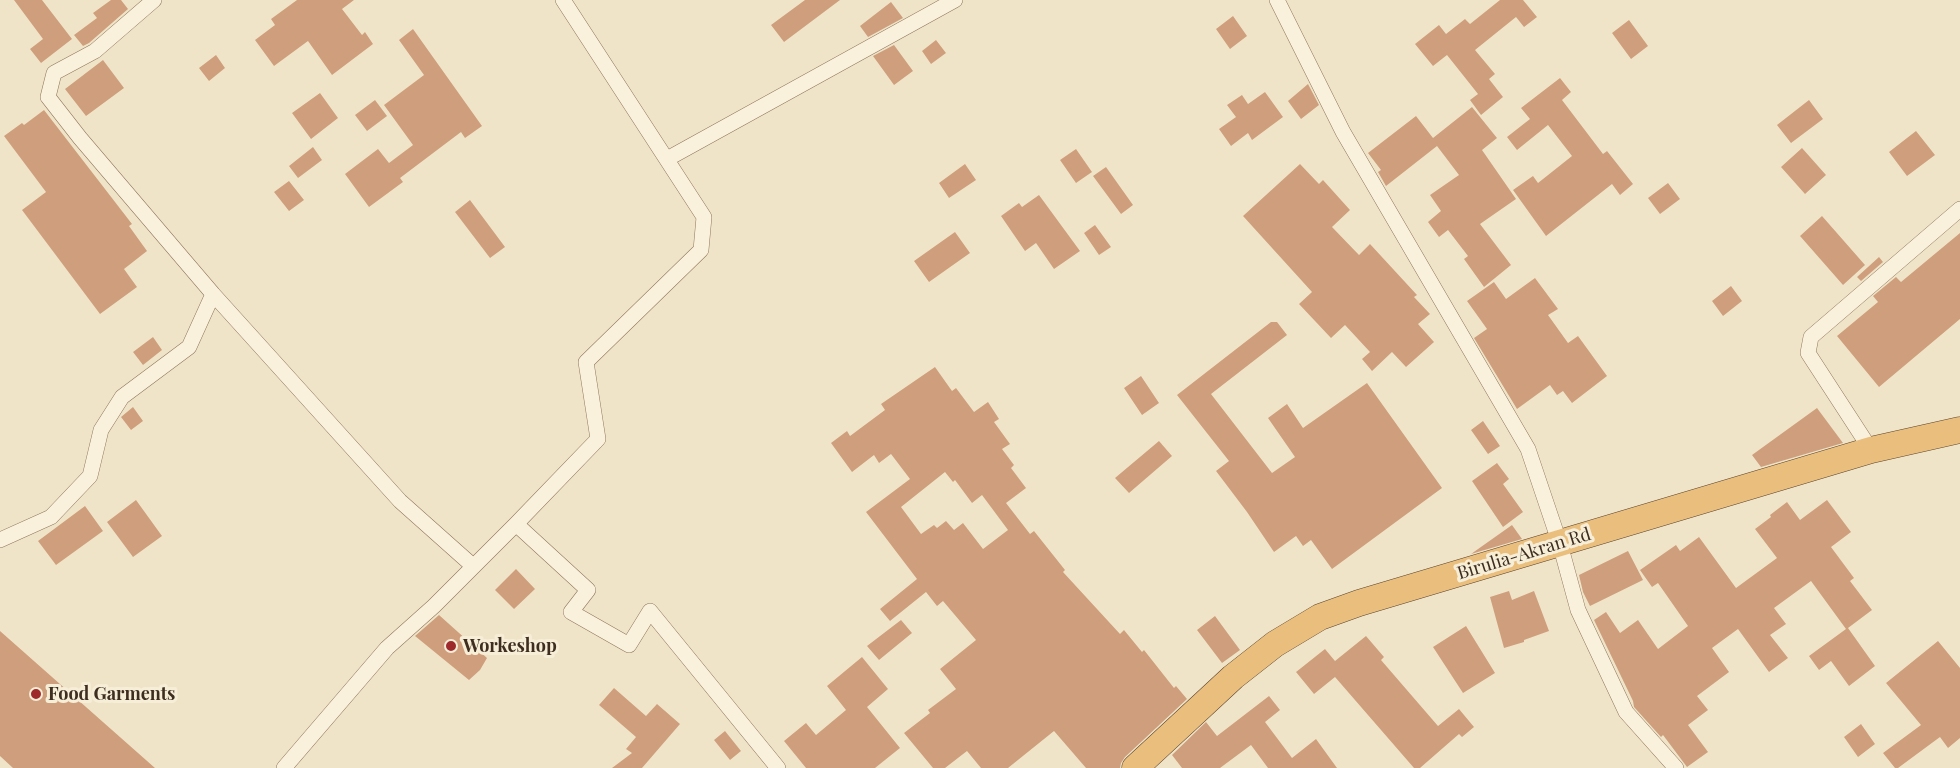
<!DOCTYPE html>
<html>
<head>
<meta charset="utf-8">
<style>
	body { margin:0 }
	canvas { display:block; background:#f0e4c8 }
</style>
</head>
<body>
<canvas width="1960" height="768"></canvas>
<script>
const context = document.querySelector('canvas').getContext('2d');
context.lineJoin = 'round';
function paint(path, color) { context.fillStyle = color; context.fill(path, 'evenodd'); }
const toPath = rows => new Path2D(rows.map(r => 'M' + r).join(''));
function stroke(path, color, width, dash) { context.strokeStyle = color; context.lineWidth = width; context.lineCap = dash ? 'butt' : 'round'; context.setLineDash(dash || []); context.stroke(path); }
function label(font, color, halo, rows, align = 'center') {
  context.font = font + ' "Playfair Display",serif'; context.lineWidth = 6; context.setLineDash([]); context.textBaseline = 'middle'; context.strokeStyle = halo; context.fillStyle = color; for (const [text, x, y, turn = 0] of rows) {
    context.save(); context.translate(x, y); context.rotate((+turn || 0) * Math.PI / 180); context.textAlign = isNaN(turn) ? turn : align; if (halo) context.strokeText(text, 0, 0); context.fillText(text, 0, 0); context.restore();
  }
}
paint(toPath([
	[14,0,42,0,72,39,41,63,30,49,43,39],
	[111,0,121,0,128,9,89,43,83,46,74,35,97,18,93,13],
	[297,0,354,0,342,9,362,35,365,32,373,44,332,75,308,41,274,66,255,40,275,25,271,19],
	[805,0,840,0,784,42,771,25],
	[1500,0,1523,0,1537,17,1524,27,1516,17,1475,50,1495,74,1489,79,1503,97,1481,115,1470,100,1478,94,1447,55,1433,66,1415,44,1439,25,1446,34,1465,19,1470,24],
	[891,2,903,18,868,37,860,26],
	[1233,16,1247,36,1230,49,1216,29],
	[1629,20,1648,46,1631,59,1612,33],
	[413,29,482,126,465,138,461,132,400,178,403,182,369,207,345,174,378,149,389,163,413,145,384,105,424,75,399,40],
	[936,40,946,53,931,64,922,51],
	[894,45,913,71,894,85,873,56],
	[216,55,225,68,209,81,199,68],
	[103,60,124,88,86,116,65,89],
	[1560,78,1571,92,1562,100,1603,154,1607,151,1633,184,1620,195,1612,184,1546,236,1513,190,1533,176,1538,183,1572,156,1548,125,1517,150,1507,137,1530,119,1521,108],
	[1308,84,1319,105,1301,119,1288,101],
	[1265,92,1283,117,1252,140,1248,133,1231,146,1219,129,1236,117,1227,105,1242,95,1248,104],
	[320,93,338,118,311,139,292,113],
	[375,100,387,116,367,131,355,115],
	[1809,100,1823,119,1791,143,1777,125],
	[1472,107,1497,138,1482,150,1516,199,1480,224,1511,265,1484,287,1464,259,1468,256,1448,230,1439,237,1428,222,1441,211,1430,195,1459,175,1437,146,1386,186,1378,172,1381,170,1368,153,1416,116,1433,138],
	[44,110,132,224,129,226,147,251,124,269,137,287,100,314,22,210,46,192,4,136,22,123,24,125],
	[1916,131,1935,155,1907,176,1889,152],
	[313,147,322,160,298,178,289,166],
	[1802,148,1826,175,1805,194,1781,167],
	[1076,149,1092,172,1076,183,1060,160],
	[965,164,976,180,949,198,939,183],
	[1300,164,1319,184,1323,180,1350,210,1332,227,1359,255,1370,244,1417,295,1414,297,1430,314,1418,324,1434,342,1406,367,1392,352,1372,371,1362,359,1370,352,1345,325,1331,338,1299,304,1312,292,1243,216],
	[1106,167,1133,205,1121,214,1093,176],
	[289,181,304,200,289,211,274,192],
	[1668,183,1680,199,1660,214,1648,198],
	[1039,195,1080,251,1054,269,1036,243,1025,251,1001,216,1019,203,1022,207],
	[470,200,505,247,490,258,455,212],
	[1822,216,1865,265,1843,285,1800,236],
	[1095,225,1111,247,1099,255,1084,233],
	[955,232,970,253,929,282,914,261],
	[1960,233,1960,319,1879,387,1837,336,1878,302,1873,296,1896,277,1901,282],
	[1879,257,1883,262,1861,281,1857,277],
	[1535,278,1558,309,1548,315,1568,343,1578,336,1607,376,1572,403,1563,391,1557,395,1550,385,1517,409,1474,338,1487,329,1467,301,1494,282,1506,299],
	[1731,286,1742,301,1723,316,1712,301],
	[1271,322,1277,322,1287,335,1211,394,1272,473,1295,457,1268,418,1287,404,1303,428,1367,383,1442,488,1332,569,1311,540,1303,546,1296,536,1274,552,1247,512,1216,471,1229,461,1177,395],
	[153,337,162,350,143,365,133,352],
	[935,367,952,391,956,388,974,412,988,402,999,419,994,422,1010,444,1002,449,1014,465,1011,468,1026,488,1006,503,1030,534,1034,531,1065,570,1063,572,1120,634,1124,630,1142,652,1144,650,1174,688,1176,686,1187,699,1125,757,1121,763,1120,768,1086,768,1054,731,1008,768,981,768,967,751,945,768,933,768,904,733,930,713,928,710,956,689,940,669,976,640,943,601,937,606,926,592,890,621,880,609,917,579,866,512,910,479,891,454,879,463,874,455,852,472,831,443,847,431,850,436,885,410,881,404],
	[945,472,953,482,955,480,972,503,982,495,1008,530,983,549,963,523,954,530,946,521,937,528,934,525,921,534,901,507],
	[1141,376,1159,403,1142,415,1124,388],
	[133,407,143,421,131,430,121,417],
	[1817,408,1843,443,1761,467,1752,455],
	[1483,421,1500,446,1488,454,1471,430],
	[1159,441,1172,456,1129,493,1115,478],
	[1497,463,1509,479,1503,484,1523,512,1503,527,1472,481],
	[136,500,162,536,133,557,107,522],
	[1827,500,1851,532,1831,547,1854,578,1850,581,1872,610,1848,628,1875,666,1849,686,1831,661,1819,670,1809,656,1846,629,1811,581,1774,608,1786,624,1770,635,1788,658,1769,672,1738,629,1712,648,1729,672,1697,696,1708,710,1688,725,1708,752,1687,767,1663,735,1661,737,1634,707,1633,701,1594,620,1606,612,1620,633,1638,620,1658,649,1688,626,1658,583,1652,587,1640,570,1676,545,1680,551,1699,537,1736,588,1777,558,1755,529,1771,517,1770,515,1787,502,1800,520],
	[85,506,103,531,56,565,38,541],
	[1512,525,1522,539,1471,554],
	[1628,551,1643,580,1590,606,1583,592,1579,575],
	[516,569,535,589,514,609,495,590],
	[1509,591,1512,600,1534,591,1549,631,1524,640,1524,642,1504,648,1490,597],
	[439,615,487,658,480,670,469,680,415,636],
	[1215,616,1240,650,1222,663,1197,630],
	[901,620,912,633,879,660,867,646],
	[1466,626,1495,673,1463,693,1433,647],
	[0,631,155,768,13,768,0,756],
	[1366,636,1384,657,1381,660,1438,726,1459,709,1474,727,1462,737,1459,734,1420,768,1414,768,1335,677,1314,694,1296,672,1325,649,1335,661],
	[1938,641,1960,668,1960,738,1948,748,1940,737,1898,768,1895,768,1883,753,1921,725,1886,683],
	[862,657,888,689,867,707,900,748,875,768,806,768,784,741,806,723,816,735,846,710,827,686],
	[614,688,646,716,657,704,680,724,642,768,612,768,632,753,626,749,636,737,599,705],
	[1269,696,1280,710,1265,722,1292,758,1316,739,1337,768,1268,768,1251,745,1220,768,1182,768,1172,755,1206,722,1217,736],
	[1861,724,1875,744,1858,757,1844,737],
	[725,731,741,751,730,760,714,740]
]), '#cf9f7d');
const minor = toPath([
	[154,0,95,51,54,73,48,97,80,138,213,294,400,501,473,566],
	[1277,0,1343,132,1528,449,1560,544,1578,610,1626,712,1676,768],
	[667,159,955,0],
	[1871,450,1808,353,1811,337,1960,209],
	[516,524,588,590,571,612,629,645,650,611,778,768],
	[0,540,51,517,90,476,101,430,122,397,189,347,213,294],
	[284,768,387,648,434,606,516,524,598,439,586,362,701,250,704,217,563,0]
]);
const trunk = toPath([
	[1135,768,1233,677,1275,644,1320,617,1359,603,1871,450,1960,430]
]);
stroke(minor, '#8d765c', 16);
stroke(trunk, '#5b4430', 27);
stroke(minor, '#faf1dc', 15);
stroke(trunk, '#eabe7c', 26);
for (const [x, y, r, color] of [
	[451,646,6,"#9e2a2b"],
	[36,694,6,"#9e2a2b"]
]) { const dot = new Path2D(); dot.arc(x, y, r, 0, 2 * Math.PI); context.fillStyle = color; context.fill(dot); stroke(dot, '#f7eed8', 2); }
label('18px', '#3d2e20', '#f7eed8', [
	["Birulia-Akran Rd",1524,554,-17]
]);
label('bold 18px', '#3d2e20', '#f7eed8', [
	["Workeshop",463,646],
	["Food Garments",48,694]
], 'left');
</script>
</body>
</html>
